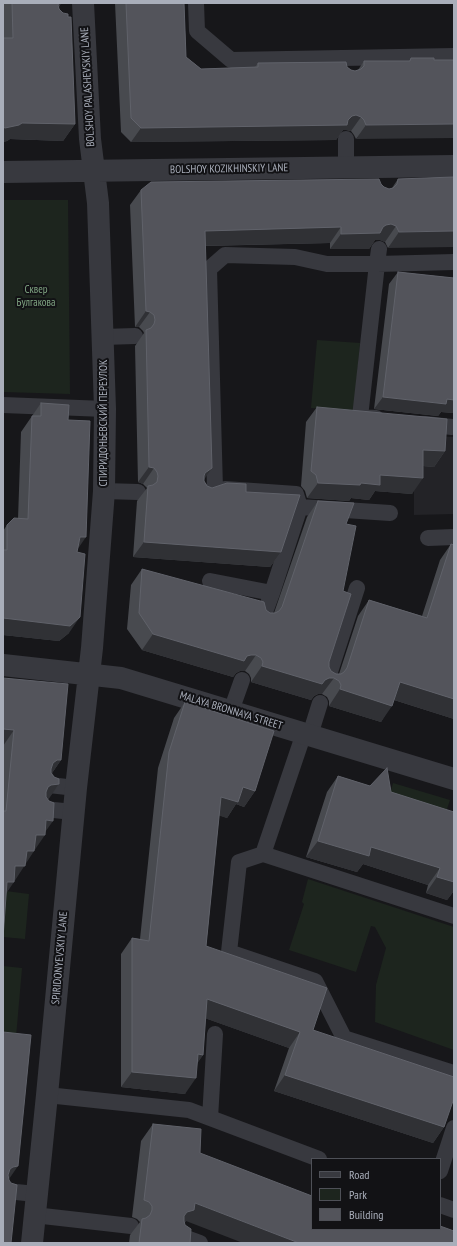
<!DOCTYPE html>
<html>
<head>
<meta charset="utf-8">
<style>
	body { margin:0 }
	#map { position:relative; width:457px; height:1246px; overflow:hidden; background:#17171a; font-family:"PT Sans Narrow",sans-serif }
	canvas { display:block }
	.frame { position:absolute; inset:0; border:4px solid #a9aeba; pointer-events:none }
	.legend { position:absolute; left:311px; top:1158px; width:130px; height:72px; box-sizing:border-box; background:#121215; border:1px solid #4e5057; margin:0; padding:5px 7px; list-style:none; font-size:12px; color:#a9aeba }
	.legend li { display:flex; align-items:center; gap:8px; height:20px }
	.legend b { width:20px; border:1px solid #4e5057 }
</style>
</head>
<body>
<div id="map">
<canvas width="457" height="1246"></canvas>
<div class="frame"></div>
<ul class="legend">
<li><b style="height:5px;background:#38393f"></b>Road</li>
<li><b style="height:11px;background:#1d251e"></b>Park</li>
<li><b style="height:11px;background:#53545b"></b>Building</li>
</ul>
</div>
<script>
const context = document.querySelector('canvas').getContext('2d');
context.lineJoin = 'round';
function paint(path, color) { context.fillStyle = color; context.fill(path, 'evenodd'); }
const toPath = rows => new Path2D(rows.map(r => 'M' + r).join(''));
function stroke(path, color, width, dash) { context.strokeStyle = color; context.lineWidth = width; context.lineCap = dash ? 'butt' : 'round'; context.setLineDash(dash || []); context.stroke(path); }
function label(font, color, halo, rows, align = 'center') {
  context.font = font + ' "PT Sans Narrow",sans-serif'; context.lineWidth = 4; context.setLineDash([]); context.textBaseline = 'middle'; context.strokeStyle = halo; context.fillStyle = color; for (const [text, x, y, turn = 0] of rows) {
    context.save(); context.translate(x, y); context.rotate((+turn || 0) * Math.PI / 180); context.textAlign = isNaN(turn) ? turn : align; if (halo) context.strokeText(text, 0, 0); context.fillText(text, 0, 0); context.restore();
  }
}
paint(toPath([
	[414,435,454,437,454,514,414,515]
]), '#232327');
paint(toPath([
	[3,200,68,200,70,394,3,392],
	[317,340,360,343,354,411,311,408],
	[393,783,450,800,444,818,388,801],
	[308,879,454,927,454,1050,375,1022,376,985,386,948,375,927,371,926,356,972,289,950,304,904,302,902],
	[6,891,29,894,25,939,3,937],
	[3,966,22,968,16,1037,3,1036]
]), '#1d251e');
stroke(toPath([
	[196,3,197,31,231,60,454,56],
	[346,139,346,167],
	[103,337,135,336],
	[3,405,105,409],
	[376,418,360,417,377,264,454,262],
	[425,424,452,427],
	[225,489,296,494,300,507,272,593],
	[104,491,138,492],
	[202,494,215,489,209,269,225,255,295,257,327,264,377,264,379,249],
	[300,507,390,513],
	[428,538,454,537],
	[210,581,272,593,262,620],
	[327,681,357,588],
	[231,711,242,680],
	[304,733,263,854,239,862,229,952,315,981,344,1038,454,1073],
	[310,735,320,703],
	[49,785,76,788],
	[44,809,73,812],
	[263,854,454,916],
	[47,1095,189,1110,319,1159],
	[210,1118,215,1034],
	[440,1171,454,1128],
	[6,1191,36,1194],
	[440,1205,454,1210],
	[34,1215,131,1226],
	[181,1236,200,1243]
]), '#38393f', 16);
stroke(toPath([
	[3,172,454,166],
	[3,665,121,678,454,779],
	[32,1243,47,1095,76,788,92,648,104,491,105,409,98,203,90,139,83,3]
]), '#38393f', 22);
paint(toPath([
	[3,3,61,3,59,7,75,124,63,141,10,139,7,141,3,142],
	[115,3,184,3,186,57,201,69,255,67,258,63,347,67,351,70,355,71,358,70,364,61,409,61,411,58,434,58,356,139,354,135,351,131,346,130,343,130,336,140,131,142,121,132],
	[454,177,388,248,385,242,380,240,375,240,369,249,330,249,330,243,205,246,204,481,207,486,212,488,246,492,281,552,270,567,133,557,137,501,147,488,143,484,138,482,135,346,144,333,143,331,139,327,135,327,130,205,141,190,381,184,384,187,389,189,392,188,398,179],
	[398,272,454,278,454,411,453,413,441,412,438,416,374,409,389,284],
	[41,403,77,549,69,633,59,641,3,635,3,531,7,525,18,519,21,432],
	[317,407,445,451,434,467,423,466,412,494,375,491,369,500,351,498,349,501,307,498,305,491,301,486,306,422],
	[318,501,346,524,329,662,329,667,331,671,336,674,339,674,358,616,369,600,422,616,440,560,451,544,454,719,394,700,381,722,329,706,329,701,327,697,322,694,318,694,314,696,311,700,251,682,251,678,249,674,245,671,240,671,236,673,233,677,142,650,127,629,131,585,142,569,266,610,270,613,274,613,307,517],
	[3,678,61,760,52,773,59,784,48,799,45,832,34,850,6,893,3,938],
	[185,702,255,791,244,807,236,804,227,818,219,815,206,946,313,1030,444,1127,433,1143,274,1091,289,1048,205,1018,203,1055,197,1063,185,1094,121,1087,121,954,132,938,140,939,158,768,174,718],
	[338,776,454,812,453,892,447,900,426,893,428,885,363,864,357,872,306,857,327,792],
	[153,1124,186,1221,184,1223,190,1243,129,1243,130,1235,140,1222,137,1219,132,1217,141,1141]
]), '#484a4f');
paint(toPath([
	[57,3,61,3,55,12],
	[356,115,361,117,351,131,346,130,343,130,336,140,131,142,141,128,348,120,352,116],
	[22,123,75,124,63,141,10,139,7,141,3,142,3,127],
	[454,124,454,138,356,139,366,125],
	[391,224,396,226,385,242,380,240,375,240,369,249,330,249,341,234,383,227,386,225],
	[341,227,330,243,194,246,205,231],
	[454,231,454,247,388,248,399,232],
	[146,311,150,312,139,327,135,327],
	[383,397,454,400,454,411,453,413,441,412,438,416,374,409],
	[423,450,445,451,434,467,412,465],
	[149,467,154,468,143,484,138,482],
	[212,468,201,484,205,473],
	[380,475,423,478,412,494,375,491,369,500,351,498,349,501,307,498,318,483,361,483],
	[80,537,86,537,75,553],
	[144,542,281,552,270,567,133,557],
	[80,617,69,633,59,641,3,635,3,618],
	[153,634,247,656,251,655,256,655,245,671,240,671,236,673,233,677,142,650],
	[262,666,325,680,329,678,334,678,322,694,318,694,314,696,311,700,251,682],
	[400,682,454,699,454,719,388,698],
	[340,689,392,706,381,722,329,706],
	[3,729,14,730,3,746],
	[57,760,61,760,50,776,42,779,53,763],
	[59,784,48,800,40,801,48,787,51,785],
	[243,787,255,791,244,807,236,804,227,818,210,813,221,797],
	[46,820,53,821,43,835,45,835,34,851,25,850],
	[318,841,371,847,440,868,428,885,363,864,357,872,306,857],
	[27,851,34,851,14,882,4,881],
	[437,877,454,882,454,892,453,892,447,900,426,893],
	[7,882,14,882,3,898],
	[207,999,300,1032,289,1048,196,1015],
	[198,1054,203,1055,192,1071],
	[132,1072,196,1078,185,1094,121,1087],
	[285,1075,444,1127,433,1143,274,1091],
	[18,1166,7,1182,3,1182,10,1169,13,1167],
	[195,1203,299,1243,243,1243,186,1221,182,1227,175,1228,187,1212]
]), '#303135');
const building = toPath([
	[12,3,59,3,58,5,59,9,63,13,68,14,68,17,71,17,75,124,22,123,19,125,5,128,3,127,3,38,13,38,12,3],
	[126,3,184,3,186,57,201,69,258,67,258,63,346,62,347,67,351,70,355,71,361,69,364,66,364,61,410,61,411,58,434,58,434,60,454,60,454,124,366,125,364,120,361,117,356,115,352,116,348,120,347,125,141,128,131,118,126,3],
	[454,177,454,231,399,232,396,226,391,224,386,225,383,227,380,233,341,234,341,227,205,231,212,468,205,473,204,476,204,481,207,486,212,488,227,483,246,484,246,492,300,495,281,552,144,542,148,486,153,485,157,482,158,476,157,472,154,468,149,467,146,330,151,328,154,324,155,320,154,315,150,312,146,311,141,190,151,182,379,179,381,184,384,187,389,189,393,188,397,184,398,179,454,177],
	[398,272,454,278,454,400,447,399,446,404,383,397,398,272],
	[41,403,69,405,68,420,90,421,86,537,80,537,77,552,85,554,80,617,70,626,3,618,3,550,7,550,7,525,14,518,28,519,32,416,41,416,41,403],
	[317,407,447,419,445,451,423,450,423,478,380,475,380,485,361,483,360,485,318,483,316,475,311,471,317,407],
	[318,501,354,503,346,524,356,526,343,591,351,594,329,662,329,667,331,671,336,674,341,674,344,672,347,668,369,600,427,618,451,544,454,545,454,699,400,682,392,706,340,689,341,685,339,681,334,678,329,678,325,680,322,684,262,666,263,662,261,658,256,655,251,655,247,656,244,661,153,634,139,613,142,569,264,602,266,610,270,613,275,613,279,611,282,607,318,501],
	[3,678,68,684,61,760,57,760,53,763,51,769,51,773,54,777,59,779,59,784,51,785,48,787,46,792,46,797,49,801,54,803,53,821,46,820,45,835,36,835,34,851,27,851,25,866,15,866,14,882,7,882,3,938,3,811,6,811,14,730,3,729,3,678],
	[185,702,274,731,255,791,243,787,238,802,221,797,206,946,327,988,313,1030,454,1077,454,1098,444,1127,285,1075,300,1032,207,999,203,1055,198,1054,196,1078,132,1072,132,938,149,941,169,752,185,702],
	[387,768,391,792,454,812,454,882,437,877,440,868,371,847,369,856,318,841,338,776,370,786,387,768],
	[3,1032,31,1035,18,1166,13,1167,10,1169,8,1175,9,1180,11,1183,17,1185,11,1243,3,1243,3,1032],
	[153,1124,201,1129,200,1153,312,1196,312,1229,440,1229,440,1226,454,1231,454,1243,299,1243,195,1203,194,1210,187,1212,184,1216,184,1221,185,1225,191,1229,190,1243,139,1243,142,1219,146,1218,150,1215,152,1210,152,1206,149,1202,144,1200,153,1124]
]);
paint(building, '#53545b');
stroke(building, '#60626a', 1);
label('11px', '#a9aeba', '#121215', [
	["BOLSHOY PALASHEVSKIY LANE",88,87,-93],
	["BOLSHOY KOZIKHINSKIY LANE",229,169,-1],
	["СПИРИДОНЬЕВСКИЙ ПЕРЕУЛОК",104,423,-90],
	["MALAYA BRONNAYA STREET",231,711,17],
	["SPIRIDONYEVSKIY LANE",60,958,-85]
]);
label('11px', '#80a583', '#121215', [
	["Сквер",36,290],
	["Булгакова",36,303]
]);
</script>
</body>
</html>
